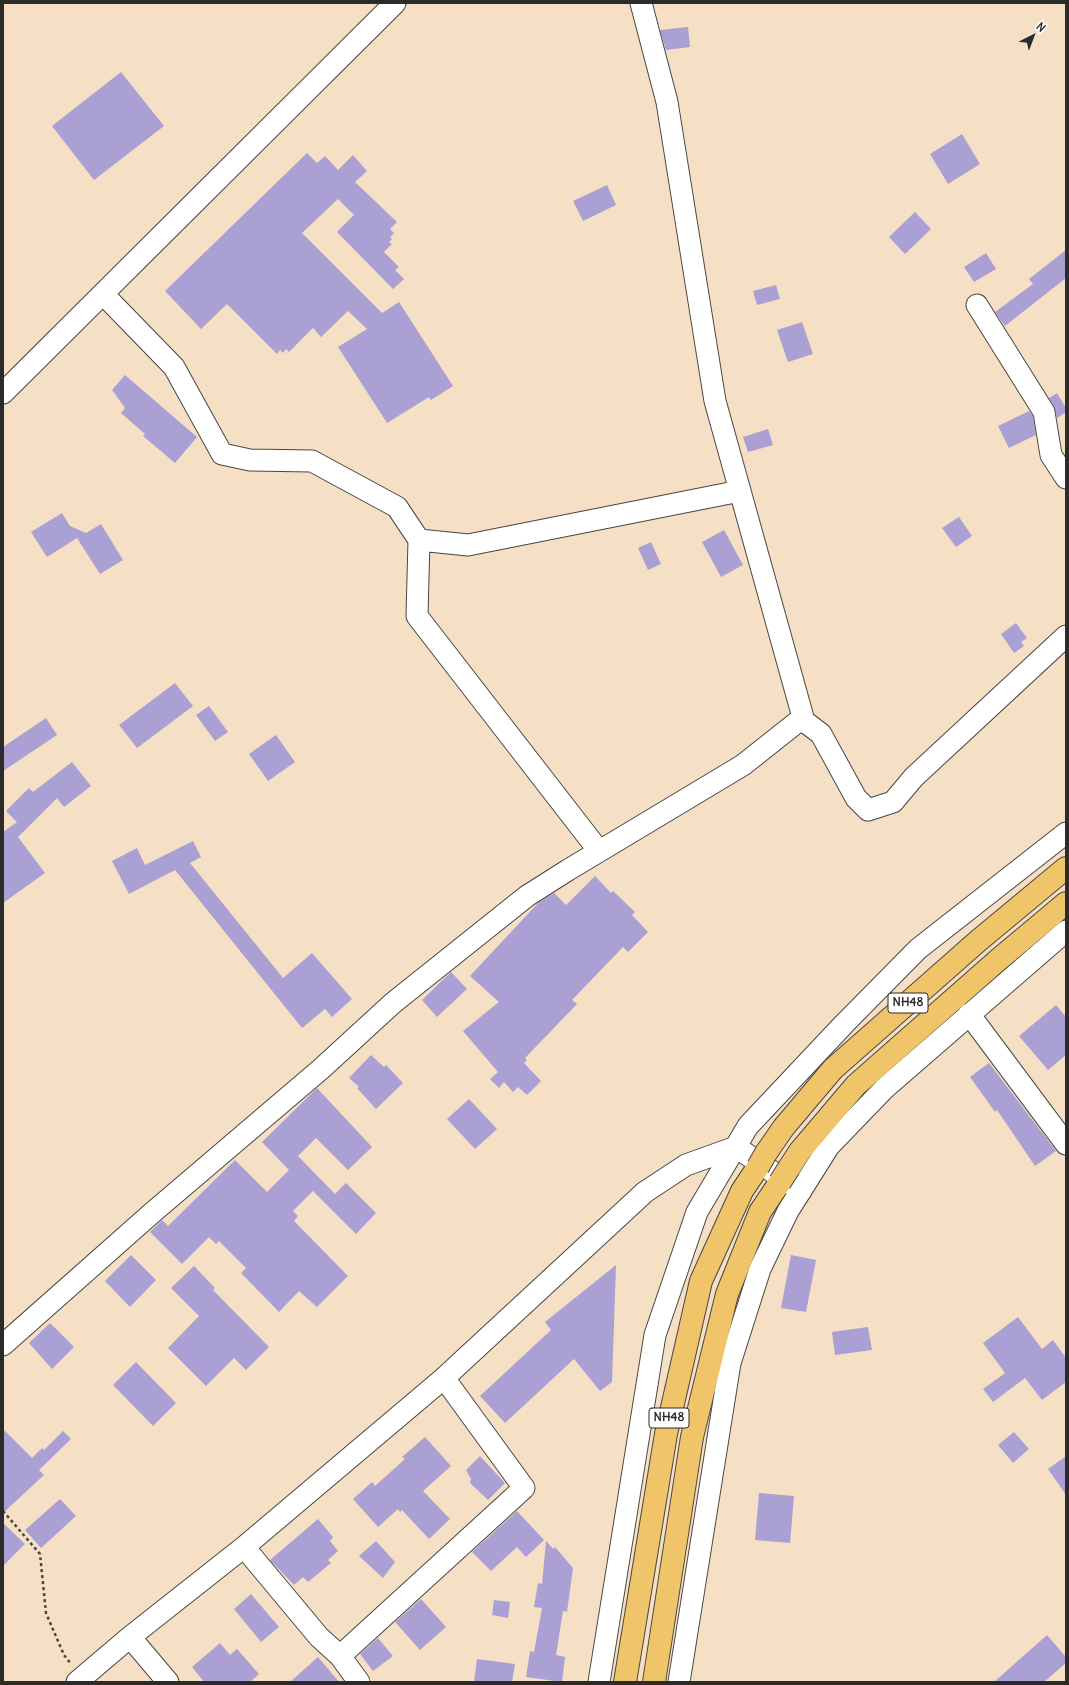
<!DOCTYPE html>
<html>
<head>
<meta charset="utf-8">
<style>
	body { margin:0 }
	#map { position:relative; width:1069px; height:1685px; overflow:hidden; background:#f5dfc5; font-family:Delius,sans-serif }
	canvas { display:block }
	.frame { position:absolute; inset:0; border:4px solid #2b2b2b; pointer-events:none }
	.north { position:absolute; left:1013px; top:16px; width:40px; height:40px; -webkit-text-stroke:3px #fff; paint-order:stroke; rotate:42deg; font-size:11px; font-weight:700; line-height:16px; text-align:center; color:#2b2b2b }
	.north::after { content:''; display:block; margin:auto; width:14px; height:18px; background:#2b2b2b; clip-path:polygon(50% 0,100% 100%,50% 72%,0 100%) }
</style>
</head>
<body>
<div id="map">
<canvas width="1069" height="1685"></canvas>
<div class="frame"></div>
<div class="north">N</div>
</div>
<script>
const context = document.querySelector('canvas').getContext('2d');
context.lineJoin = 'round';
function paint(path, color) { context.fillStyle = color; context.fill(path, 'evenodd'); }
const toPath = rows => new Path2D(rows.map(r => 'M' + r).join(''));
function stroke(path, color, width, dash) { context.strokeStyle = color; context.lineWidth = width; context.lineCap = dash ? 'butt' : 'round'; context.setLineDash(dash || []); context.stroke(path); }
function label(font, color, halo, rows, align = 'center') {
  context.font = font + ' Delius,sans-serif'; context.lineWidth = 4; context.setLineDash([]); context.textBaseline = 'middle'; context.strokeStyle = halo; context.fillStyle = color; for (const [text, x, y, turn = 0] of rows) {
    context.save(); context.translate(x, y); context.rotate((+turn || 0) * Math.PI / 180); context.textAlign = isNaN(turn) ? turn : align; if (halo) context.strokeText(text, 0, 0); context.fillText(text, 0, 0); context.restore();
  }
}
paint(toPath([
	[688,27,690,47,666,50,660,30],
	[121,72,164,126,94,180,52,126],
	[962,134,980,164,948,184,930,154],
	[307,153,317,163,325,156,338,170,353,155,367,171,355,182,397,222,390,229,394,233,390,237,392,239,389,242,392,244,384,252,399,267,395,270,404,279,393,289,337,232,354,215,338,199,302,233,382,313,399,302,453,386,431,400,429,397,387,423,338,347,367,329,348,311,321,337,313,328,289,352,286,349,283,353,280,350,277,354,227,304,201,329,165,291],
	[607,185,616,205,583,221,573,201],
	[915,212,931,229,905,254,889,237],
	[1066,250,1066,278,1005,326,995,312,1033,284,1029,279],
	[986,253,996,269,974,282,964,267],
	[776,285,780,299,757,305,753,291],
	[802,322,813,354,788,362,777,330],
	[125,375,197,437,175,463,143,436,145,434,121,413,125,408,112,390],
	[1057,393,1066,408,1066,412,1057,418,1054,406,1049,398],
	[1029,411,1033,416,1036,435,1009,448,998,426],
	[768,429,773,445,748,452,743,437],
	[62,513,70,526,86,533,101,524,123,560,100,574,77,538,47,557,31,532],
	[959,517,972,536,956,547,942,528],
	[724,530,743,565,721,577,702,542],
	[651,542,661,564,648,570,638,548],
	[1016,623,1027,638,1021,642,1024,646,1014,653,1001,634],
	[175,683,193,706,137,748,119,725],
	[209,706,228,732,215,741,196,715],
	[46,718,57,735,3,771,3,747],
	[276,735,295,762,268,781,249,754],
	[72,762,91,786,64,807,57,798,18,837,45,873,3,903,3,832,17,822,6,811,29,788,33,792],
	[193,841,201,857,190,863,283,978,312,953,352,999,332,1017,325,1009,302,1028,175,870,129,894,112,861,137,848,145,865],
	[595,876,611,893,613,891,635,912,632,915,648,932,628,952,623,947,572,1000,577,1004,525,1058,527,1060,524,1063,541,1081,527,1095,518,1087,513,1092,504,1082,499,1088,490,1079,498,1072,463,1031,499,1002,470,976,539,902,554,893,566,905],
	[451,972,467,989,437,1017,422,1000],
	[1056,1005,1066,1017,1066,1055,1048,1070,1019,1036],
	[371,1055,384,1067,386,1065,403,1083,376,1109,357,1088,359,1087,349,1078],
	[989,1063,1056,1151,1035,1166,997,1110,995,1112,970,1077],
	[317,1088,372,1147,348,1170,316,1138,298,1156,335,1194,346,1183,376,1213,356,1234,313,1191,293,1211,298,1216,294,1221,348,1276,317,1307,299,1291,279,1312,241,1273,246,1268,219,1241,216,1244,209,1237,182,1264,150,1232,162,1220,168,1226,235,1160,267,1192,289,1170,262,1142],
	[469,1099,497,1129,475,1149,447,1119],
	[131,1255,156,1280,130,1307,105,1281],
	[791,1255,816,1260,806,1312,781,1308],
	[616,1265,612,1382,600,1391,574,1359,505,1423,480,1396,551,1330,545,1322],
	[194,1266,215,1288,213,1290,269,1347,246,1370,234,1358,206,1386,168,1348,199,1316,171,1288],
	[1018,1317,1042,1349,1053,1340,1066,1358,1066,1382,1042,1400,1025,1378,993,1402,983,1389,1005,1373,983,1343],
	[50,1323,74,1347,52,1369,29,1343],
	[868,1327,872,1350,835,1355,832,1332],
	[136,1362,176,1403,153,1426,113,1385],
	[3,1429,32,1458,42,1448,44,1450,63,1431,71,1439,39,1470,44,1475,3,1513],
	[1014,1432,1029,1449,1013,1463,998,1445],
	[425,1437,451,1466,423,1491,450,1519,429,1539,402,1510,400,1512,398,1509,378,1527,353,1499,372,1482,375,1486,405,1459,402,1457],
	[480,1456,505,1483,488,1500,470,1483,471,1479,466,1470],
	[1066,1456,1066,1495,1048,1469],
	[759,1493,794,1496,790,1543,755,1540],
	[60,1499,76,1516,41,1548,25,1530],
	[517,1511,544,1540,526,1557,517,1547,491,1571,472,1552],
	[318,1519,333,1537,330,1541,338,1551,328,1560,331,1563,308,1582,303,1577,294,1585,270,1560],
	[3,1523,25,1544,3,1566],
	[376,1541,395,1562,383,1578,359,1556],
	[546,1541,553,1549,555,1547,573,1568,567,1612,563,1611,556,1655,565,1657,562,1682,526,1677,530,1651,534,1652,542,1608,534,1607,538,1583,542,1584],
	[251,1594,279,1627,261,1642,234,1609],
	[421,1599,446,1627,420,1650,395,1622],
	[494,1600,510,1602,508,1618,492,1615],
	[1047,1635,1066,1657,1066,1663,1044,1682,994,1682],
	[378,1638,393,1656,373,1671,360,1654],
	[220,1643,230,1655,237,1649,259,1674,250,1682,204,1682,192,1667],
	[318,1657,339,1682,290,1682],
	[477,1659,515,1664,512,1682,474,1682]
]), '#aba0d3');
const minor = toPath([
	[641,3,667,102,715,401,804,721],
	[103,294,174,367,222,454,250,460,312,461,397,507,419,540,417,616,599,851],
	[977,305,1044,412,1051,455,1066,478],
	[3,393,395,3],
	[419,540,468,545,740,491],
	[969,1014,1066,1144],
	[3,1345,152,1213,321,1069,393,1003,527,896,568,870,743,765,796,723,804,721,821,734,856,798,868,810,893,802,914,777,1066,636],
	[244,1547,319,1637,340,1656,524,1488,444,1378],
	[130,1637,168,1682],
	[340,1656,359,1682],
	[77,1682,130,1637,244,1547,444,1378,645,1192,686,1165,736,1147,801,1191],
	[599,1682,655,1335,697,1212,748,1126,844,1024,918,949,1066,833],
	[679,1682,730,1363,760,1269,788,1211,829,1146,885,1088,1066,931]
]);
const highway = toPath([
	[766,1153,784,1127,833,1069,978,941,1066,868],
	[789,1168,800,1151,856,1085,998,960,1066,903],
	[625,1682,666,1434,701,1281,742,1191,758,1167],
	[654,1682,692,1437,727,1294,760,1212,780,1182]
]);
stroke(minor, '#494642', 23);
stroke(highway, '#494642', 24);
stroke(toPath([
	[3,1511,40,1554,46,1613,64,1655,71,1664]
]), '#494642', 2.5, [3, 3]);
stroke(minor, '#fff', 21);
stroke(highway, '#f0c469', 22);
const highwayBridge = toPath([
	[758,1167,766,1153],
	[780,1182,789,1168]
]);
stroke(highwayBridge, '#494642', 24, []);
stroke(highwayBridge, '#f0c469', 22);
for (const [x, y, w] of [
	[908,1003,40],
	[669,1418,40]
]) { const box = new Path2D(); box.roundRect(x - w / 2, y - 10, w, 20, 3); context.fillStyle = '#fff'; context.fill(box); stroke(box, '#2b2b2b', 1); }
label('bold 12px', '#2b2b2b', null, [
	["NH48",908,1003],
	["NH48",669,1418]
]);
</script>
</body>
</html>
